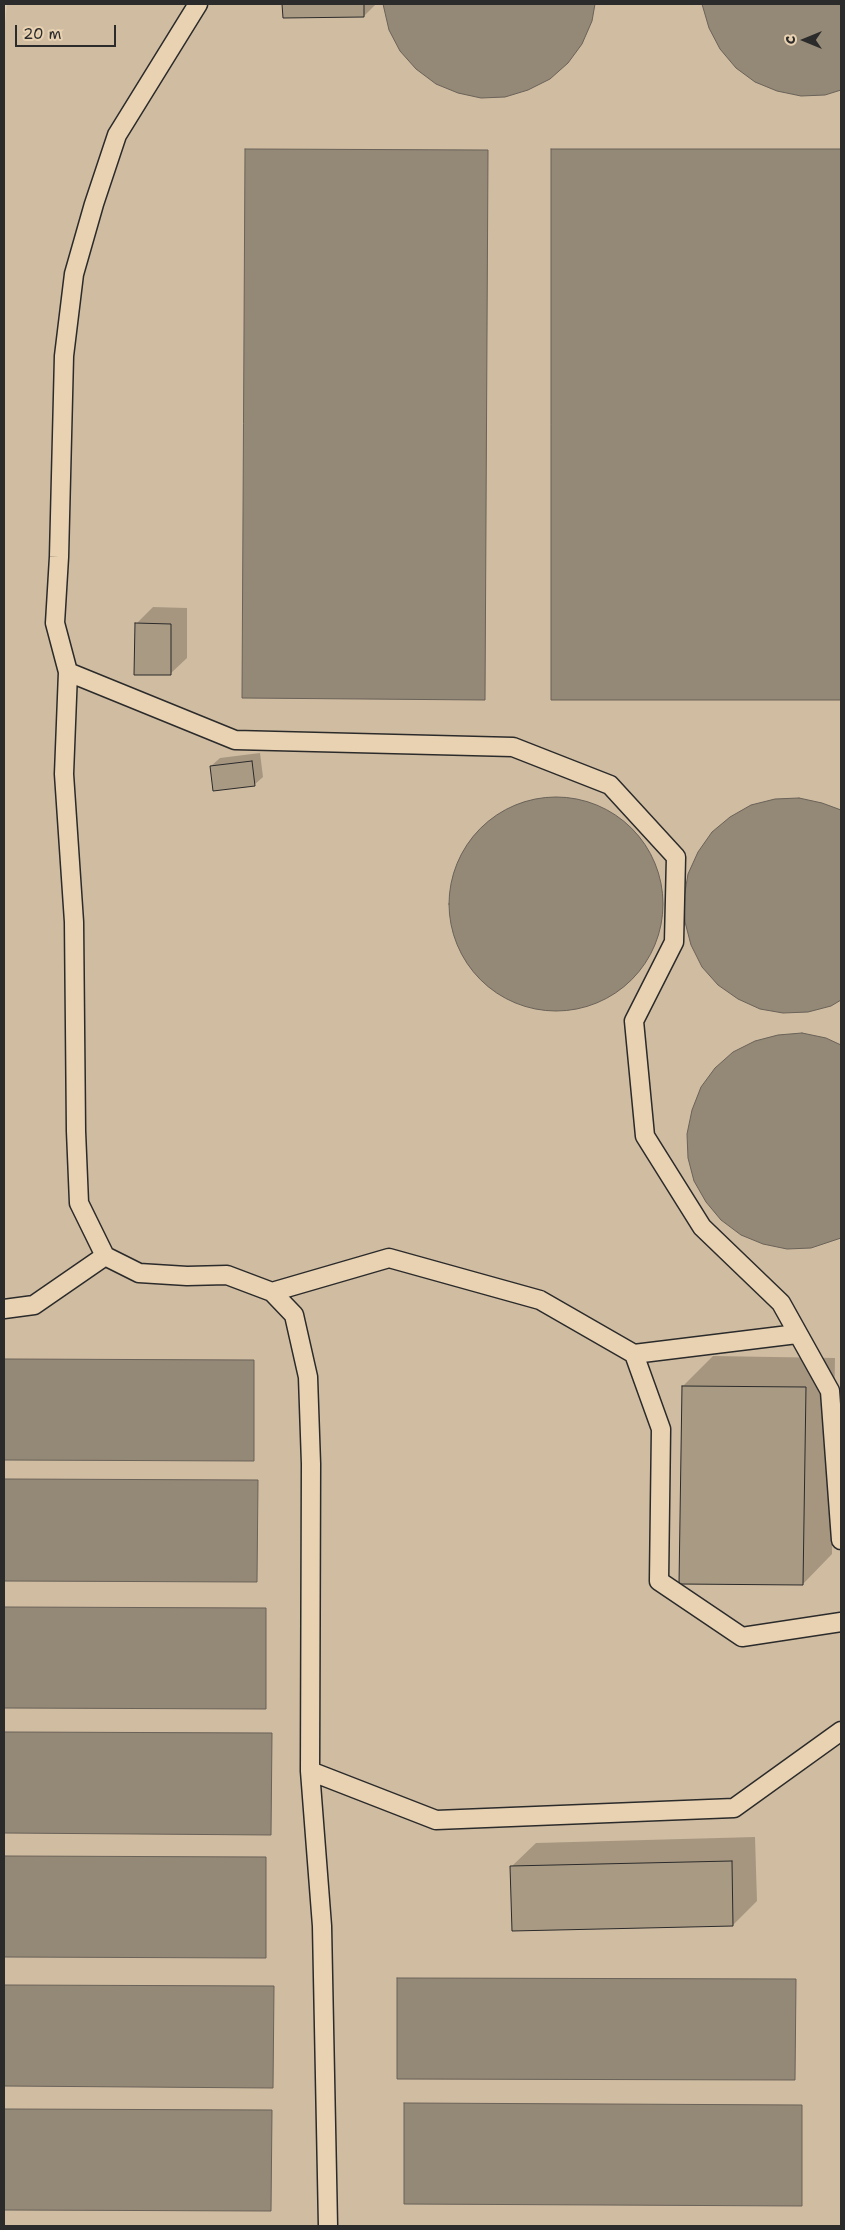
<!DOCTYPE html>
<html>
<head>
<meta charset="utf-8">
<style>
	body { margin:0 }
	#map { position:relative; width:845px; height:2230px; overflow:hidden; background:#e1cbad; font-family:"Shantell Sans",sans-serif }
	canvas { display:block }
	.frame { position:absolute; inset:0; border:5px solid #2b2b2b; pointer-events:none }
	.north { position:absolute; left:780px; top:15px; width:50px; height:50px; -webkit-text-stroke:4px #e9d2b2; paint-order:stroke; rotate:270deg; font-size:14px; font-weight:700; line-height:20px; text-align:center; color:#2b2b2b }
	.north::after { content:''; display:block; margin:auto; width:18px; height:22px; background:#2b2b2b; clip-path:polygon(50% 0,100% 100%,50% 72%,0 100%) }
	.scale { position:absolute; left:15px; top:25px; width:101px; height:22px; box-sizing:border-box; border:2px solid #2b2b2b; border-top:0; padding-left:6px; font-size:15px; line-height:18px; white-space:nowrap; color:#2b2b2b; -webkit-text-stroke:4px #e9d2b2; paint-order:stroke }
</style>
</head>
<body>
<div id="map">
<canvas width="845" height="2230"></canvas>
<div class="frame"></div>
<div class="north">С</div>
<div class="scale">20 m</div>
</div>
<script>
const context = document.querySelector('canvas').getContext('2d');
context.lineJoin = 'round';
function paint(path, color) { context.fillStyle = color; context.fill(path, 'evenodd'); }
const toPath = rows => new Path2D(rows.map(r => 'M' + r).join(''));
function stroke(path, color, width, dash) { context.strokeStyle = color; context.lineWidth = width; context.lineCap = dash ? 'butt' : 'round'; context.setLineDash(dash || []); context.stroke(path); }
paint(toPath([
	[7,4,841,4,841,2226,4,2226,4,33]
]), '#d0bca1');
const water = toPath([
	[383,4,595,4,592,21,582,44,568,63,550,79,528,90,505,97,481,98,458,93,436,84,416,69,400,51,389,30,383,4],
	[702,4,841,4,841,90,825,95,801,96,777,91,755,82,736,68,720,49,709,28,702,4],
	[245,149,488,150,485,700,242,698,245,149],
	[551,149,841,149,841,700,551,700,551,149],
	'449 904a107 107 0 1 1 214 0a107 107 0 1 1-214 0Z',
	[799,798,822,803,841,810,841,1000,831,1006,808,1012,783,1013,760,1009,738,999,718,985,702,967,691,945,685,922,684,898,688,874,698,852,712,832,730,817,751,805,775,799,799,798],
	[802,1033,826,1038,841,1045,841,1238,811,1248,787,1249,763,1244,741,1235,721,1220,706,1202,694,1181,688,1158,687,1134,692,1110,701,1087,715,1068,733,1052,755,1041,778,1035,802,1033],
	[4,1359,254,1360,254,1461,4,1460,4,1359],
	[4,1479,258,1480,257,1582,4,1581,4,1479],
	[4,1607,266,1608,266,1709,4,1708,4,1607],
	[4,1732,272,1733,271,1835,4,1833,4,1732],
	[4,1856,266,1857,266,1958,4,1957,4,1856],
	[397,1978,796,1979,795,2080,397,2079,397,1978],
	[4,1985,274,1986,273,2088,4,2086,4,1985],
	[404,2103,802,2105,802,2206,404,2204,404,2103],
	[4,2109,272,2110,271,2211,4,2210,4,2109]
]);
paint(water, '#948877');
stroke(water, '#6a6359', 1);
paint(toPath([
	[284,4,376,4,364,16,284,17],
	[153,607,187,608,187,658,170,674,136,624],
	[260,753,263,777,254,785,211,766,220,758],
	[713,1356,835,1358,832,1554,803,1584,683,1386],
	[755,1837,757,1901,733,1925,512,1866,536,1843]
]), '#0003');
const building = toPath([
	[282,4,364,4,364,17,283,18,282,4],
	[135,623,171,624,171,675,134,675,135,623],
	[252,761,255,786,213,791,210,766,252,761],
	[682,1386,806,1387,803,1585,679,1584,682,1386],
	[732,1861,733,1926,512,1931,510,1866,732,1861]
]);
paint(building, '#a99a84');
stroke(building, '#2b2b2b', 1);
const service = toPath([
	[198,4,117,135,94,204,74,274,64,356,59,557,55,623,68,672,64,774,74,922,76,1131,79,1203,105,1256,139,1273,187,1276,227,1275,272,1292,294,1315,308,1377,311,1464,310,1771,322,1926,328,2226],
	[68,672,235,740,513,747,610,785,676,857,674,942,634,1021,645,1136,702,1227,781,1303,830,1391,841,1540],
	[272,1292,389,1258,540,1300,634,1354,661,1429,659,1581,742,1637,841,1622],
	[4,1309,34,1305,105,1256],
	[634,1354,797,1334],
	[310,1771,436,1820,734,1808,841,1731]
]);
stroke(service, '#2b2b2b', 21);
stroke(service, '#e9d2b2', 18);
</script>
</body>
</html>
